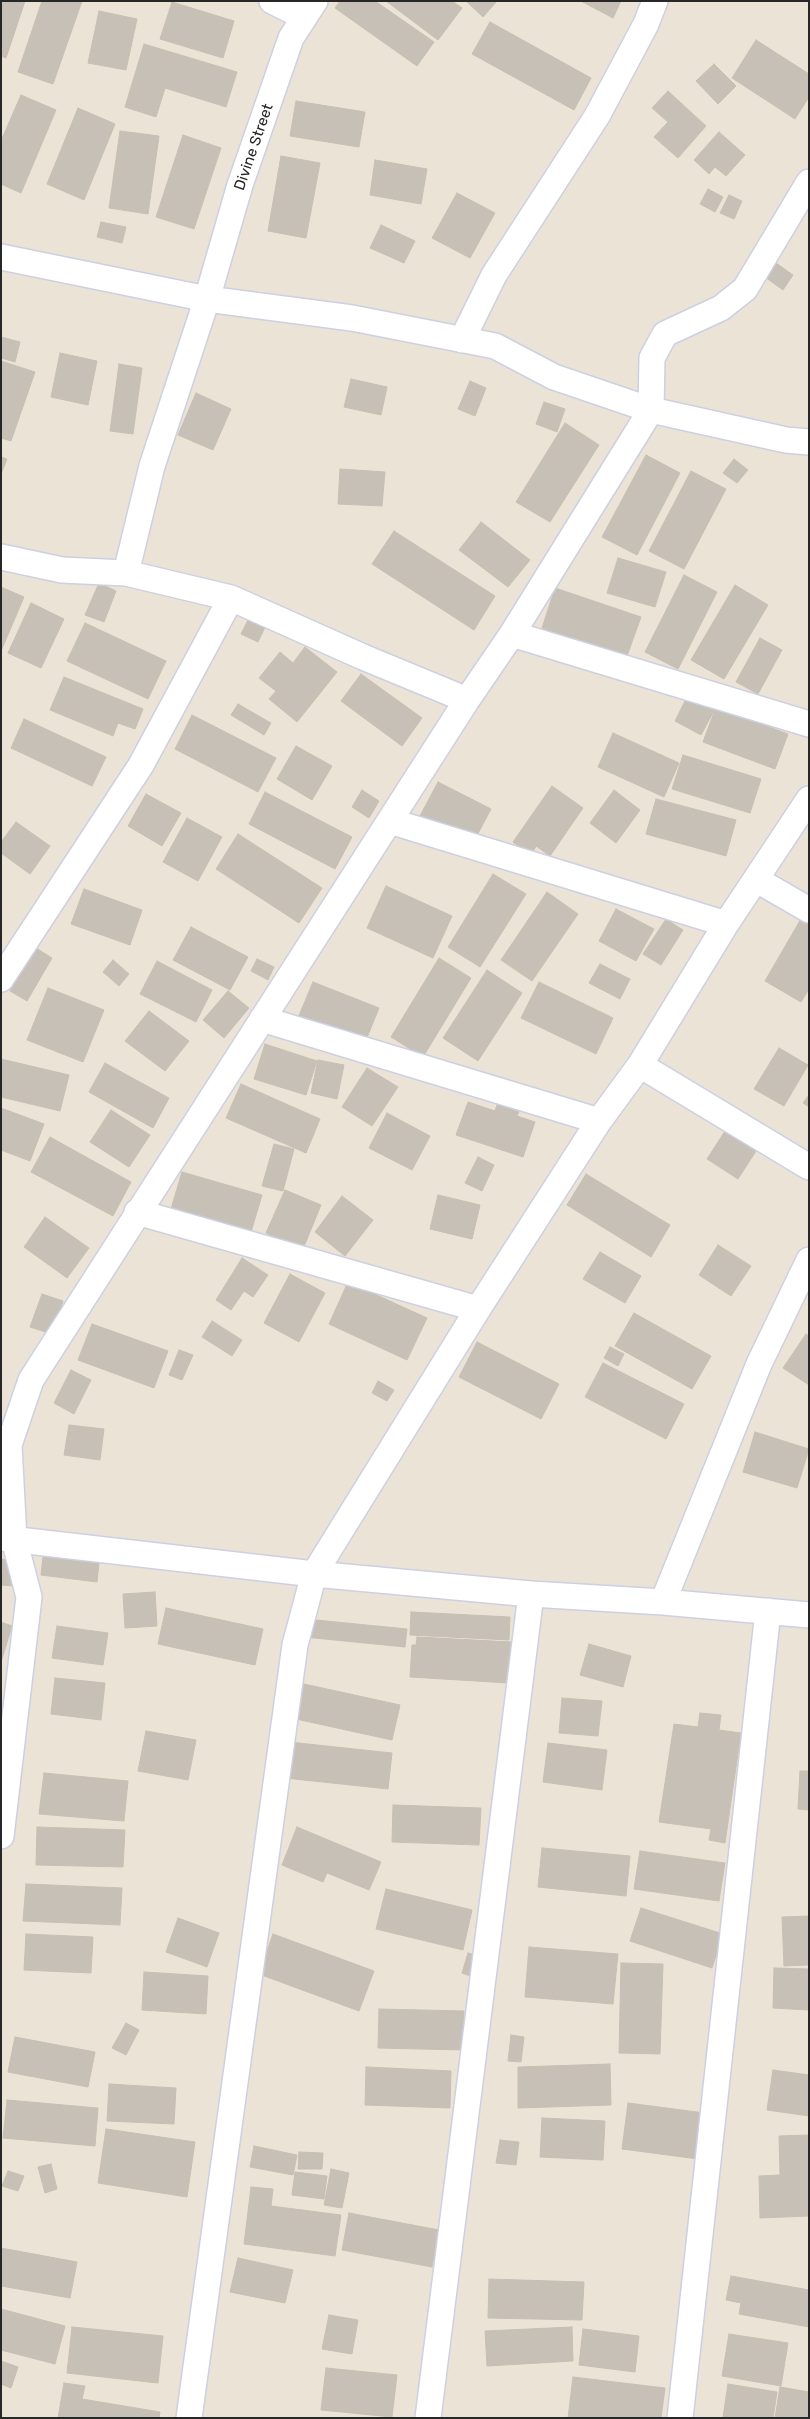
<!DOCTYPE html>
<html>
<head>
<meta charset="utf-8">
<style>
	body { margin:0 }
	#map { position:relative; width:810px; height:2419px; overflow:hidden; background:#ece3d7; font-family:Rubik,sans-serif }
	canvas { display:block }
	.frame { position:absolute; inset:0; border:2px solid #272727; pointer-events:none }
</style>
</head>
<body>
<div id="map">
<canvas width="810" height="2419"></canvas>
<div class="frame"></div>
</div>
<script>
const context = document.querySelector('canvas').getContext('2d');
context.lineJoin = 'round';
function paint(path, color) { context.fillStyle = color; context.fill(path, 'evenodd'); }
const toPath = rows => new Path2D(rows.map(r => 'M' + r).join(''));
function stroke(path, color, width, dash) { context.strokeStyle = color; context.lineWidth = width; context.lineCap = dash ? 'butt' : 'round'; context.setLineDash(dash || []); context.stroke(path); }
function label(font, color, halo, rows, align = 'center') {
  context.font = font + ' Rubik,sans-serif'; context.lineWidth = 4; context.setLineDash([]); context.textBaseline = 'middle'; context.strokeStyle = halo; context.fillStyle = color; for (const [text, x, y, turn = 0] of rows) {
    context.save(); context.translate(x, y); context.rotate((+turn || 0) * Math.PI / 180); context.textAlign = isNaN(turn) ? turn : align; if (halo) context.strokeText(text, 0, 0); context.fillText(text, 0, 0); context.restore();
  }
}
const building = toPath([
	[1,1,25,1,6,58,1,56,1,1],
	[42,1,82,1,53,84,18,72,42,1],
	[340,1,375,1,434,42,417,66,335,8,340,1],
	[386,1,452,1,462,8,438,40,386,1],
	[466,1,497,1,483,17,466,1],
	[581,1,621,1,613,18,581,1],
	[172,2,234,21,223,58,160,39,172,2],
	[99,11,137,19,126,70,88,63,99,11],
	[490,22,591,78,574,110,472,54,490,22],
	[756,40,809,74,809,97,795,119,732,78,756,40],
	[144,44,237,72,226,107,165,88,156,117,125,107,144,44],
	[714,64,736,86,718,104,696,81,714,64],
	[668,91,706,126,678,158,654,137,668,122,652,108,668,91],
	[21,95,56,110,21,193,1,184,1,141,21,95],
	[296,101,365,112,359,147,290,136,296,101],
	[78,108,115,124,84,200,47,184,78,108],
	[120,131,159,136,148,214,109,208,120,131],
	[719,132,745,155,726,176,715,167,709,174,694,160,719,132],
	[183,135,221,148,194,229,156,217,183,135],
	[281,156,320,163,306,238,268,231,281,156],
	[375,160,427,169,421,204,370,195,375,160],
	[708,189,723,197,715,212,700,204,708,189],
	[457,193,495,213,470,258,432,238,457,193],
	[729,195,742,201,734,219,720,213,729,195],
	[101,222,126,227,122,243,97,237,101,222],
	[381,225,415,241,404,263,370,248,381,225],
	[776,263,793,275,783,290,765,277,776,263],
	[1,337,20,342,15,362,1,358,1,337],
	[60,353,97,361,88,405,51,397,60,353],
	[1,361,35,372,11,441,1,438,1,361],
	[119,364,142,368,133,434,110,431,119,364],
	[351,379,387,387,381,415,344,407,351,379],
	[470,381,486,388,475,416,458,409,470,381],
	[196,393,231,409,213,450,178,435,196,393],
	[544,402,565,409,557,432,536,424,544,402],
	[565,423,599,445,550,522,516,502,565,423],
	[646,455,680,473,637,555,602,537,646,455],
	[1,457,7,459,1,474,1,457],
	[734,459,748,470,737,483,723,473,734,459],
	[340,469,385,472,382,506,338,504,340,469],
	[691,471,726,489,684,569,649,551,691,471],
	[481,522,530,560,508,587,459,550,481,522],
	[394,531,495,596,474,630,372,564,394,531],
	[618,558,666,572,655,607,607,593,618,558],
	[684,575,717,592,678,669,645,652,684,575],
	[99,583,116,591,104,622,85,615,99,583],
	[735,585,768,605,724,679,691,660,735,585],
	[1,587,24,597,1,651,1,587],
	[555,588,641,617,627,656,542,628,555,588],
	[31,603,64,619,41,668,8,653,31,603],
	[251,614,268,621,258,642,241,634,251,614],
	[85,623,166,661,148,699,67,661,85,623],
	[760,638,782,650,758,694,736,682,760,638],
	[305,647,337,672,297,722,269,699,276,691,259,678,280,652,293,663,305,647],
	[361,674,422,718,402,746,341,701,361,674],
	[64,677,143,709,135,729,118,723,113,736,50,710,64,677],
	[688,695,715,709,701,735,675,721,688,695],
	[238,704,271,723,264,735,231,715,238,704],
	[716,707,788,734,775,769,703,742,716,707],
	[192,715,276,758,258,792,175,749,192,715],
	[24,719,106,757,92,786,11,748,24,719],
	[613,733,679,763,664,797,598,767,613,733],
	[296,746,332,766,312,800,277,779,296,746],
	[683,755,761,779,750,813,672,789,683,755],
	[438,782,491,809,473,843,420,816,438,782],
	[552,786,583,808,550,856,536,846,531,855,513,842,552,786],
	[362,790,379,801,369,818,352,807,362,790],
	[614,790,640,810,616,843,590,823,614,790],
	[265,792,352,837,335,869,249,824,265,792],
	[146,794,181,813,162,846,128,826,146,794],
	[656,799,736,820,726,856,646,834,656,799],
	[187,818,222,837,198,881,163,862,187,818],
	[16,822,50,846,30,874,1,853,1,842,16,822],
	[238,834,322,888,299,923,216,869,238,834],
	[493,874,526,894,480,967,448,947,493,874],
	[386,886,452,916,433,958,367,928,386,886],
	[84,889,142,910,130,945,71,924,84,889],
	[547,892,578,914,532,981,501,960,547,892],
	[809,905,809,989,801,1002,765,981,809,905],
	[616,909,654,929,636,961,599,941,616,909],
	[666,919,683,930,661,965,643,954,666,919],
	[191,927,248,957,230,990,173,960,191,927],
	[36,948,52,958,27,1001,10,991,36,948],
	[439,958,471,978,423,1057,391,1037,439,958],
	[257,959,274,967,268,980,251,971,257,959],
	[113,960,129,974,119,986,103,972,113,960],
	[157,961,212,990,196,1022,140,994,157,961],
	[600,964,630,979,620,999,589,983,600,964],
	[487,970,522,993,478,1061,443,1038,487,970],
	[313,982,379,1008,364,1045,298,1018,313,982],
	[539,982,613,1018,596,1054,521,1018,539,982],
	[48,988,104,1010,83,1062,27,1040,48,988],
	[228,991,249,1008,224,1038,203,1020,228,991],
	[149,1011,189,1041,165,1071,125,1041,149,1011],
	[265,1044,317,1061,306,1095,254,1079,265,1044],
	[779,1048,808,1065,784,1106,754,1089,779,1048],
	[1,1059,69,1075,60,1111,1,1097,1,1059],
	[318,1060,344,1065,337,1099,311,1093,318,1060],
	[105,1063,169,1098,153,1128,89,1092,105,1063],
	[367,1068,398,1087,372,1126,342,1107,367,1068],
	[241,1084,320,1119,306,1153,226,1118,241,1084],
	[809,1095,809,1107,803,1103,809,1095],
	[499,1099,521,1107,517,1116,535,1122,523,1157,456,1135,468,1102,495,1111,499,1099],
	[1,1108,44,1124,30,1161,1,1150,1,1108],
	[111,1110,150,1135,129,1167,90,1142,111,1110],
	[387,1113,430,1136,412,1170,369,1148,387,1113],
	[727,1128,758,1148,738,1179,707,1159,727,1128],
	[50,1137,131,1182,113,1216,31,1172,50,1137],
	[274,1144,294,1149,283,1191,262,1186,274,1144],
	[478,1157,494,1165,482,1191,465,1183,478,1157],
	[182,1172,262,1195,251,1232,171,1209,182,1172],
	[586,1174,670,1225,651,1257,567,1205,586,1174],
	[285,1190,321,1205,303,1249,266,1233,285,1190],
	[438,1195,480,1205,472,1239,430,1229,438,1195],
	[342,1196,373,1220,345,1256,315,1232,342,1196],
	[45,1217,89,1248,67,1278,24,1247,45,1217],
	[718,1245,751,1266,731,1296,699,1275,718,1245],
	[600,1252,641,1276,625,1303,583,1279,600,1252],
	[242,1258,268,1275,253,1297,244,1291,231,1310,216,1300,242,1258],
	[290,1274,325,1293,299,1342,264,1323,290,1274],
	[348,1282,427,1318,407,1360,329,1324,348,1282],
	[42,1294,63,1301,52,1334,30,1327,42,1294],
	[634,1313,711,1356,692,1389,615,1346,634,1313],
	[212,1321,242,1340,232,1356,202,1337,212,1321],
	[92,1324,168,1351,154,1388,78,1360,92,1324],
	[806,1334,809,1336,809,1385,783,1368,806,1334],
	[477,1342,559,1384,541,1419,459,1377,477,1342],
	[610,1347,624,1354,618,1366,604,1358,610,1347],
	[179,1350,193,1355,182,1380,169,1375,179,1350],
	[603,1363,684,1404,666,1439,585,1397,603,1363],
	[71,1370,91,1380,74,1414,54,1403,71,1370],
	[378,1381,394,1390,387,1401,372,1393,378,1381],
	[69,1425,104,1429,100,1460,64,1455,69,1425],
	[755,1432,809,1449,797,1488,743,1472,755,1432],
	[43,1557,99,1563,97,1582,41,1575,43,1557],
	[1,1559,18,1561,14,1586,1,1585,1,1559],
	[155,1592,157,1626,125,1628,123,1594,155,1592],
	[166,1608,263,1629,255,1665,158,1644,166,1608],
	[411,1612,510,1617,509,1640,410,1635,411,1612],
	[306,1619,407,1629,405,1647,304,1637,306,1619],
	[1,1622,12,1626,1,1662,1,1622],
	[57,1626,108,1633,103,1665,52,1658,57,1626],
	[417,1637,511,1642,509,1683,410,1677,412,1645,416,1645,417,1637],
	[589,1644,631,1656,623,1687,580,1675,589,1644],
	[55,1678,105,1683,101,1720,51,1714,55,1678],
	[304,1684,400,1705,392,1740,296,1719,304,1684],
	[562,1698,602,1701,598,1736,559,1733,562,1698],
	[700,1713,721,1715,719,1730,741,1733,725,1843,709,1840,711,1829,659,1822,674,1724,698,1727,700,1713],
	[146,1731,196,1740,188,1780,138,1771,146,1731],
	[289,1742,392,1753,388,1789,285,1778,289,1742],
	[548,1743,607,1750,602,1790,543,1782,548,1743],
	[800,1771,809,1771,809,1810,798,1809,800,1771],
	[44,1773,128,1781,124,1821,39,1814,44,1773],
	[393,1805,481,1808,479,1845,392,1842,393,1805],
	[37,1827,125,1830,123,1867,36,1865,37,1827],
	[297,1827,381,1862,369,1890,327,1873,323,1882,282,1865,297,1827],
	[542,1848,630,1856,626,1896,538,1887,542,1848],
	[640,1851,725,1863,719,1901,634,1889,640,1851],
	[26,1884,122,1888,120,1925,23,1921,26,1884],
	[386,1889,472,1910,463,1950,376,1929,386,1889],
	[641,1908,723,1934,712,1968,630,1941,641,1908],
	[809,1916,809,1965,784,1966,782,1917,809,1916],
	[178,1918,219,1933,207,1967,166,1952,178,1918],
	[26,1934,93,1937,91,1973,24,1970,26,1934],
	[273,1934,374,1971,359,2011,259,1974,273,1934],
	[529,1947,618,1954,613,2004,525,1997,529,1947],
	[468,1953,482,1957,476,1978,462,1973,468,1953],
	[621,1963,663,1964,660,2054,619,2053,621,1963],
	[774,1968,809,1969,809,2010,773,2008,774,1968],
	[144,1972,208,1976,206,2014,142,2010,144,1972],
	[379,2009,464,2011,463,2050,378,2048,379,2009],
	[126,2023,139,2030,126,2055,112,2048,126,2023],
	[511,2035,524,2037,521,2062,508,2061,511,2035],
	[15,2037,95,2052,88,2087,8,2072,15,2037],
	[610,2064,611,2105,518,2108,518,2067,610,2064],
	[366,2067,451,2071,450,2108,365,2105,366,2067],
	[773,2070,809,2075,809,2116,767,2110,773,2070],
	[109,2084,176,2088,174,2124,107,2121,109,2084],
	[7,2100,98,2108,95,2146,3,2138,7,2100],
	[628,2103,712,2114,706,2160,622,2149,628,2103],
	[542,2118,605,2121,603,2160,540,2157,542,2118],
	[106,2129,195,2142,187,2197,98,2183,106,2129],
	[809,2135,809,2216,760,2218,759,2176,780,2175,779,2136,809,2135],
	[500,2140,519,2142,516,2165,496,2163,500,2140],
	[254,2146,297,2155,293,2175,250,2167,254,2146],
	[299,2152,323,2153,322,2169,298,2169,299,2152],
	[51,2164,57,2189,45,2193,38,2167,51,2164],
	[331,2169,349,2173,342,2208,324,2205,331,2169],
	[8,2171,24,2176,18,2191,2,2186,8,2171],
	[295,2172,327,2176,324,2199,292,2195,295,2172],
	[251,2187,273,2189,271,2206,341,2215,335,2256,244,2244,251,2187],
	[349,2213,439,2230,432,2267,342,2250,349,2213],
	[1,2248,77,2262,70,2298,1,2286,1,2248],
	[238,2258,293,2270,285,2303,230,2292,238,2258],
	[731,2276,809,2290,809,2327,739,2314,741,2303,726,2300,731,2276],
	[489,2279,584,2282,582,2320,488,2318,489,2279],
	[1,2309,65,2326,55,2364,1,2350,1,2309],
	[329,2315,358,2320,352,2354,322,2349,329,2315],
	[72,2327,163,2336,158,2383,67,2373,72,2327],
	[572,2327,573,2361,487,2366,485,2331,572,2327],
	[583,2329,639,2336,635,2372,579,2365,583,2329],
	[729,2334,788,2343,781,2386,722,2376,729,2334],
	[1,2361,18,2367,11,2388,1,2384,1,2361],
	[326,2368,397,2375,392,2417,321,2410,326,2368],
	[573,2377,665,2388,661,2418,568,2418,573,2377],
	[64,2383,85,2386,82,2399,160,2412,159,2418,58,2418,64,2383],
	[728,2384,777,2392,773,2418,723,2417,728,2384],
	[780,2387,809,2392,809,2418,775,2418,780,2387]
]);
paint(building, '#c7c0b7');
stroke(building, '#c7bfb1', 1);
const street = toPath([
	[272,1,304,17],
	[1,257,207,299,352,318,495,346,554,377,651,410,786,440,809,442],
	[462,340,494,275,597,116,646,24,655,1],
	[1,557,62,570,126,573,231,598],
	[126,573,152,466,207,299,240,185,291,38,315,1],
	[512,634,809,724],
	[390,821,726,924],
	[757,880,809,910],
	[1,979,141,765,231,598,363,657,467,700],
	[262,1019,599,1121],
	[640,1065,809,1167],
	[137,1212,478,1309],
	[1,1538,314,1574,531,1594,663,1602,809,1615],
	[663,1602,759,1364,809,1260],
	[1,1836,29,1597,14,1539,9,1445,31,1380,467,700,512,634,651,410,652,358,665,334,721,308,745,289,809,182],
	[189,2418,295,1645,314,1574,478,1309,599,1121,640,1065,726,924,809,799],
	[428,2418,531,1594],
	[680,2418,768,1611]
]);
stroke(street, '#ccd0e2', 28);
stroke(street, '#fff', 25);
label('15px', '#272727', '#fff', [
	["Divine Street",254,147,-71]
]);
</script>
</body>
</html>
